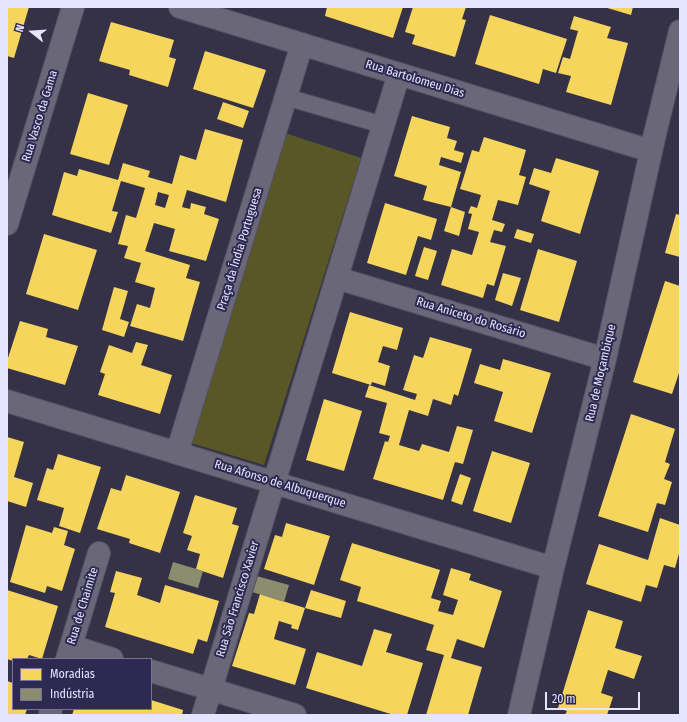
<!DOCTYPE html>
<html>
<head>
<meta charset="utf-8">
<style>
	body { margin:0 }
	#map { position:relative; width:687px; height:722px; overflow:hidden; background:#353248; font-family:"Fira Sans Condensed",sans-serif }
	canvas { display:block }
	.frame { position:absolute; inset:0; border:8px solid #e6e5ff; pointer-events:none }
	.legend { position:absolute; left:12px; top:658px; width:140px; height:52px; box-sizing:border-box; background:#2e2951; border:1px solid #787497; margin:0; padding:5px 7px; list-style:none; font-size:12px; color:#e6e5ff }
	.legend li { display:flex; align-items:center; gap:8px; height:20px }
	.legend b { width:20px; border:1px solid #787497 }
	.north { position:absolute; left:12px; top:12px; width:40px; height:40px; -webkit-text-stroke:3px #2e2951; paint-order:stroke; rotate:287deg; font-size:11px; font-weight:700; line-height:16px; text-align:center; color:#e6e5ff }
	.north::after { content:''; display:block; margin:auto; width:14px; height:18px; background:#e6e5ff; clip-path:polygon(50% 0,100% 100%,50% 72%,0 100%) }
	.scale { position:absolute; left:545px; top:692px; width:95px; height:18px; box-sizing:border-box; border:2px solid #e6e5ff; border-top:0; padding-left:5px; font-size:12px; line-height:14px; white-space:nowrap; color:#e6e5ff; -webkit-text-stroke:3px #2e2951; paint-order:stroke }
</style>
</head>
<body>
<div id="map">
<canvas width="687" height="722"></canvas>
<div class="frame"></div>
<ul class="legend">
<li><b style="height:11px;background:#f6d55c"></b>Moradias</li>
<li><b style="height:11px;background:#8c8c6e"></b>Indústria</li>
</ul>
<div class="north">N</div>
<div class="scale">20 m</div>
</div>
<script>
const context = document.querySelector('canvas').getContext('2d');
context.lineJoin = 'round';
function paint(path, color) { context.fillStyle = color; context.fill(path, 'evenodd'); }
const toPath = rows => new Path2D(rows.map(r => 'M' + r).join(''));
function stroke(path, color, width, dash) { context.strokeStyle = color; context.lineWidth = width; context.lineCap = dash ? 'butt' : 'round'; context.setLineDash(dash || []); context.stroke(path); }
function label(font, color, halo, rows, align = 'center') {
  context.font = font + ' "Fira Sans Condensed",sans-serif'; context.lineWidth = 4; context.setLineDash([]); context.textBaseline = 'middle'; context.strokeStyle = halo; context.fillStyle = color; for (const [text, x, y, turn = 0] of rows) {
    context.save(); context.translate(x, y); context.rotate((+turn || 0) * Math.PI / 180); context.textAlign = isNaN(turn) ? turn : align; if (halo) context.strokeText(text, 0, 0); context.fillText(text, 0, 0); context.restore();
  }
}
paint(toPath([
	[285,133,361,158,264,465,188,442]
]), '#595725');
paint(toPath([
	[7,7,29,7,14,58,7,56],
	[327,7,403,7,393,38,325,16],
	[413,7,466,7,462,19,466,20,455,57,412,44,415,35,405,32],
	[604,7,633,7,631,15],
	[490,15,567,39,556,73,543,69,539,84,475,64],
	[574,16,611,27,607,38,628,43,611,105,566,92,571,76,558,73,563,57,570,59,578,31,570,29],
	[111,22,174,40,169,57,176,59,168,87,129,75,130,70,99,61],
	[205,51,266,70,253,108,193,89],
	[88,93,128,105,109,165,70,154],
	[223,102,249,111,243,128,217,119],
	[412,116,450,127,447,138,457,141,454,150,464,153,461,163,441,157,439,165,461,172,451,207,423,200,427,186,394,176],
	[205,129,243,140,226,202,187,190,182,207,190,209,191,203,206,207,204,214,219,219,206,261,169,251,175,229,154,223,145,251,190,265,186,278,200,282,183,341,130,326,137,304,150,308,155,288,135,282,141,263,124,258,128,246,118,244,126,215,136,218,145,188,121,181,112,211,118,212,111,233,52,215,64,172,77,176,79,169,118,180,123,163,150,171,148,177,172,184,180,155,196,160],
	[158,192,169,195,165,208,155,205],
	[484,137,526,150,519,175,526,177,518,205,498,200,492,220,505,224,502,232,494,230,490,242,506,246,494,286,487,284,483,298,441,285,452,249,472,255,479,232,468,229,472,214,468,213,471,206,477,208,481,195,460,189,472,150,479,152],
	[556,158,599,171,580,234,541,221,550,191,529,184,534,168,551,173],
	[385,203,437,219,431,240,418,236,406,275,367,263],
	[451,207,465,212,459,236,444,231],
	[676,214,680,215,680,257,665,253],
	[517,229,534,234,531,243,514,238],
	[44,234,97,250,78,310,26,294],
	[424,247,437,251,428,280,415,276],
	[538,249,577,261,559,322,520,310],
	[503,273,521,278,512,306,495,300],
	[665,281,680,286,680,370,672,394,633,382],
	[114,287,128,291,120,319,129,322,124,337,102,330],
	[350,312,403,328,397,350,383,346,378,362,390,366,385,386,372,382,371,385,332,373],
	[20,321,48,329,46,337,78,346,65,385,7,368,7,361],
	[430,337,472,349,458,396,454,394,451,405,433,399,428,416,409,410,399,445,419,451,422,444,449,452,457,426,473,430,463,464,455,462,443,500,373,479,385,441,388,442,390,436,379,433,387,403,365,397,369,385,415,400,417,394,403,390,414,355,423,358],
	[136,342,148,345,141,365,172,375,160,414,98,395,105,374,100,372,109,345,132,353],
	[503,359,551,373,532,433,494,421,503,392,474,383,480,364,500,370],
	[324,399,362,411,344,471,306,460],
	[631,414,675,429,665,462,670,464,664,479,672,482,665,505,657,503,648,532,598,516],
	[7,437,24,442,14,477,33,483,26,507,7,501],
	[492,451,530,463,511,523,473,511],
	[58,454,101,467,80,533,59,526,64,508,37,500,47,468,53,470],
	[460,474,471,478,462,505,451,501],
	[126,475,180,492,160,553,129,543,130,539,97,529,111,488,121,491],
	[195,495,237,508,232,524,239,526,223,578,196,569,200,554,187,550,192,536,183,533],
	[660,518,680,525,680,550,675,568,664,565,657,588,646,585,641,602,586,584,599,544,648,560],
	[286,523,330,536,314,585,264,569,275,535,282,537],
	[26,525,52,533,54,527,68,531,64,545,75,549,62,591,47,586,45,593,10,582],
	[352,543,440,570,431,598,441,601,438,611,453,615,458,600,443,595,451,568,471,574,469,580,502,591,484,648,457,639,451,658,482,667,468,715,426,715,444,655,426,650,434,625,357,601,361,587,340,580],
	[116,571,142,578,137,595,160,603,165,585,219,601,207,642,198,639,193,654,105,627,115,593,110,592],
	[7,590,58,606,42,659,29,655,27,659,13,659,13,661,7,659],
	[311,590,346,601,341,618,305,608],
	[260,594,305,608,298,630,291,628,292,625,279,621,274,639,306,649,295,685,232,666,249,613,254,614],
	[588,610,623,621,615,648,642,656,634,679,608,670,601,693,613,697,607,715,565,715,567,711,558,708],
	[374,629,392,634,386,652,423,663,407,715,394,715,306,688,317,652,362,666],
	[7,681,13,683,13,709,27,709,25,715,7,715],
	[151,700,183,710,182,715,72,715,74,709,151,709]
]), '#f6d55c');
paint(toPath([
	[173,562,203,571,198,588,168,579],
	[253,575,289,585,284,602,249,591]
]), '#8c8c6e');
const lane = toPath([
	[286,97,383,125]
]);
const street = toPath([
	[180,7,651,151],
	[7,224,73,7],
	[337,278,605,359],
	[7,401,553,568],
	[177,453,302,44],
	[71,646,112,659],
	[67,659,99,553],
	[151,671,295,715],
	[50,715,51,709],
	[203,715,399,74],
	[519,715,553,568,605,359,654,138,680,31]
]);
stroke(lane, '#525063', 18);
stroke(street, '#525063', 24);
stroke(lane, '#696778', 16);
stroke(street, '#696778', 22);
label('12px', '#e6e5ff', '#2e2951', [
	["Rua Bartolomeu Dias",415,79,17],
	["Rua Vasco da Gama",40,116,-73],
	["Praça da Índia Portuguesa",240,249,-73],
	["Rua Aniceto do Rosário",471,318,17],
	["Rua de Moçambique",601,373,-77],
	["Rua Afonso de Albuquerque",280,484,17],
	["Rua São Francisco Xavier",238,599,-73],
	["Rua de Chaimite",83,606,-73]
]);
</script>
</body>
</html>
